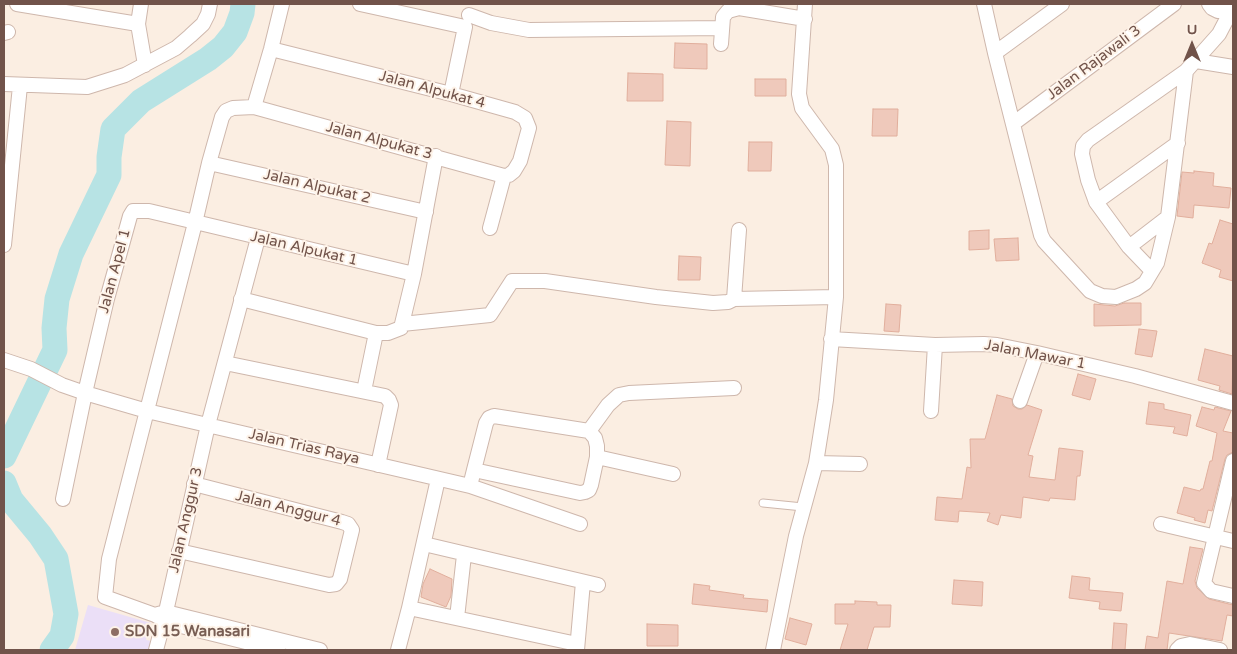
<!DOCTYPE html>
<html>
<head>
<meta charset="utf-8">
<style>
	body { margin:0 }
	#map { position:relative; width:1237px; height:654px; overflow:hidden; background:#fbeee2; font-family:"Varela Round",sans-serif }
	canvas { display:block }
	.frame { position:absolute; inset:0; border:5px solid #71534a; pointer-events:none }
	.north { position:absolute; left:1167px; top:20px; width:50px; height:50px; -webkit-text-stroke:4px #fef3e8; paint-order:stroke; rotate:0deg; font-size:14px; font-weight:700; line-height:20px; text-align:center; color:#71534a }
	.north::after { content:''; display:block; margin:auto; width:18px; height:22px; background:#71534a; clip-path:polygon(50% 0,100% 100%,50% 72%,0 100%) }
</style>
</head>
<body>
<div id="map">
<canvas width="1237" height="654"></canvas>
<div class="frame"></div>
<div class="north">U</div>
</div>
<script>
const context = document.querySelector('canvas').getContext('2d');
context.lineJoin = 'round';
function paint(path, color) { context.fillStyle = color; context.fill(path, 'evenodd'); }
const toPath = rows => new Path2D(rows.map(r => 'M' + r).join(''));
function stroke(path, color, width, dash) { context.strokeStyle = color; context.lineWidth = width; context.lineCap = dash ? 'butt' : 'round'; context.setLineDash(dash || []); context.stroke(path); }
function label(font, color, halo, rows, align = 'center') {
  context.font = font + ' "Varela Round",sans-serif'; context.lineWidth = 4; context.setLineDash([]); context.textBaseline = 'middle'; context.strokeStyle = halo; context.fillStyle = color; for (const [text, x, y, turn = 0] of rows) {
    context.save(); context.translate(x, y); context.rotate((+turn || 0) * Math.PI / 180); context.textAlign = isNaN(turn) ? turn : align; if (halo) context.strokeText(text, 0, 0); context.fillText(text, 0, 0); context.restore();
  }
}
paint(toPath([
	[88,605,151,623,146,640,158,642,156,650,75,650]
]), '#ebdff7');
stroke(toPath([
	[4,456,55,350,54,328,57,299,71,254,109,175,109,157,113,129,141,101,208,59,223,47,235,32,242,13,243,4],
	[4,483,11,500,40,535,56,559,66,614,62,636,52,650]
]), '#b7e3e4', 25);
const building = toPath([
	[675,43,707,44,707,69,674,68,675,43],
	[628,73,663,74,663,101,627,101,628,73],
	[755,79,786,79,786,96,755,96,755,79],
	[873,109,898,109,897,136,872,136,873,109],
	[667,121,691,122,690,166,665,165,667,121],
	[749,142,772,142,771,171,748,171,749,142],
	[1194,171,1214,173,1213,186,1231,188,1229,208,1194,205,1193,218,1177,216,1182,172,1194,173,1194,171],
	[1220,220,1233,224,1233,281,1219,277,1221,270,1202,263,1209,243,1212,244,1220,220],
	[989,230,989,249,969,250,969,231,989,230],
	[1018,238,1019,260,996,261,994,239,1018,238],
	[679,256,701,257,700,280,678,280,679,256],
	[1124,303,1141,303,1141,325,1094,326,1094,304,1115,306,1124,303],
	[886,304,901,305,899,332,884,331,886,304],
	[1139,329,1157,331,1152,357,1135,354,1139,329],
	[1205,349,1233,356,1232,394,1219,390,1220,386,1198,380,1205,349],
	[1078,374,1096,379,1090,400,1072,395,1078,374],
	[997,395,1012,399,1013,406,1018,409,1022,409,1027,405,1042,410,1028,455,1033,456,1029,477,1055,480,1059,448,1083,451,1080,476,1077,476,1075,500,1050,498,1049,501,1023,497,1021,518,1001,515,998,525,987,521,990,513,959,511,958,522,935,520,937,497,962,499,967,467,971,468,970,439,985,439,997,395],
	[1149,402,1164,404,1164,409,1191,415,1187,436,1173,433,1175,427,1146,424,1149,402],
	[1202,407,1214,410,1215,407,1231,411,1223,431,1233,433,1233,452,1227,455,1225,459,1212,511,1208,510,1205,523,1194,520,1195,518,1177,513,1184,487,1200,491,1201,489,1203,489,1210,461,1212,461,1217,433,1196,426,1202,407],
	[1190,547,1203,549,1195,581,1197,588,1209,599,1233,605,1233,616,1227,615,1222,641,1169,633,1167,650,1145,650,1147,636,1158,638,1167,581,1183,584,1190,547],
	[430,569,452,579,451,596,446,607,421,597,423,584,430,569],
	[1072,576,1090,578,1089,590,1123,593,1121,611,1099,609,1100,602,1069,598,1072,576],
	[954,580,983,582,982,606,952,604,954,580],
	[694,584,710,586,709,590,744,595,743,598,768,600,767,612,692,604,694,584],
	[855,601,877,602,877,605,891,605,890,627,874,627,867,650,840,650,848,624,835,624,835,604,855,604,855,601],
	[790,618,812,624,806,645,785,639,790,618],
	[1114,623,1127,624,1125,650,1112,650,1114,623],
	[647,624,678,625,678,646,647,646,647,624]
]);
paint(building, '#efc9bb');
stroke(building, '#e1ae9c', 1);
const lane = toPath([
	[763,503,803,507]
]);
const street = toPath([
	[17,4,138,24,145,65],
	[360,4,465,27,451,94],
	[984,4,995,53,1041,235,1044,241,1090,291,1102,296,1116,297,1136,289,1145,283,1157,263,1168,217,1186,71],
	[1209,4,1212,8,1218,11,1233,11],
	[469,15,491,23,529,30,722,28],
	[138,24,141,4],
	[4,33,8,32],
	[721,44,723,17,728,11,739,8,805,19],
	[271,49,451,94,515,112,525,118,529,128,520,161,514,171,509,175,504,176],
	[995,53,1062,4],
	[1196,61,1233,67],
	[4,84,87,87,125,75,176,48,190,36,203,24,208,14,210,4],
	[254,107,271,49,282,4],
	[1014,123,1174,4],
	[209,163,426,212],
	[1096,202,1178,143],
	[490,228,504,176],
	[4,245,20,86],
	[1129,247,1168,217],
	[1152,271,1129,247,1096,202,1088,180,1082,154,1083,146,1088,140,1186,71,1219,34,1231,11],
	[241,299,376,333,388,333,401,328,414,274,436,156],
	[734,299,739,230],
	[402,324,490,315,512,281,545,281,656,297,713,303,728,302,734,299,836,297],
	[831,339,935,345,984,344,997,345,1037,353,1135,376,1233,403],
	[4,360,31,369,62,385,85,393,147,411,470,486,580,524],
	[225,363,385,396,389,400,391,405,378,465],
	[364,391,376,333],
	[1020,401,1037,353],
	[931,411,935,345],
	[589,431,608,405,619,395,629,393,734,388],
	[597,457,673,474],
	[1233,461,1204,583,1211,591,1233,596],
	[816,463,860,464],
	[470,486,474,470,486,423,489,418,494,416,589,431,595,438,597,446,597,457,591,485,589,490,585,492,580,493,474,470],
	[63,499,85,393,107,299,130,216,133,211,149,211,414,274],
	[1161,524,1233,541],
	[424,544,598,585],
	[179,551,329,585,336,584,340,579,352,530,348,524,342,522,194,484],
	[409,608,577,644],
	[158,614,166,612,320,650],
	[457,618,464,555],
	[156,650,165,616,208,425,258,238],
	[278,650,169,623,155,615,105,597,109,559,195,223,209,163,222,117,226,111,233,108,254,107,504,176],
	[398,650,409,608,438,479],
	[577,650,583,582],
	[773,650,796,536,816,463,826,400,836,297,836,165,832,149,802,108,799,94,805,4],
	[1177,650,1181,646,1190,644,1220,650]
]);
stroke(lane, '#ceb7ac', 9);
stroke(street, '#ceb7ac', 16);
stroke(lane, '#fff', 7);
stroke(street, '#fff', 14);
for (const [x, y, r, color] of [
	[115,632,5,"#8d6e63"]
]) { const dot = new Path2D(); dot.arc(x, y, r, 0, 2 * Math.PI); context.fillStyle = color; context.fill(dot); stroke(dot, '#fef3e8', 2); }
label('15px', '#71534a', '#fef3e8', [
	["Jalan Rajawali 3",1094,63,-37],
	["Jalan Alpukat 4",432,90,15],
	["Jalan Alpukat 3",379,141,15],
	["Jalan Alpukat 2",317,187,13],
	["Jalan Alpukat 1",304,249,13],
	["Jalan Apel 1",115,271,-75],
	["Jalan Mawar 1",1035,355,11],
	["Jalan Trias Raya",304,447,13],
	["Jalan Anggur 4",288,509,14],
	["Jalan Anggur 3",186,520,-77]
]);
label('bold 15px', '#785e54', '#fef3e8', [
	["SDN 15 Wanasari",125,632]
], 'left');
</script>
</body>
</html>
